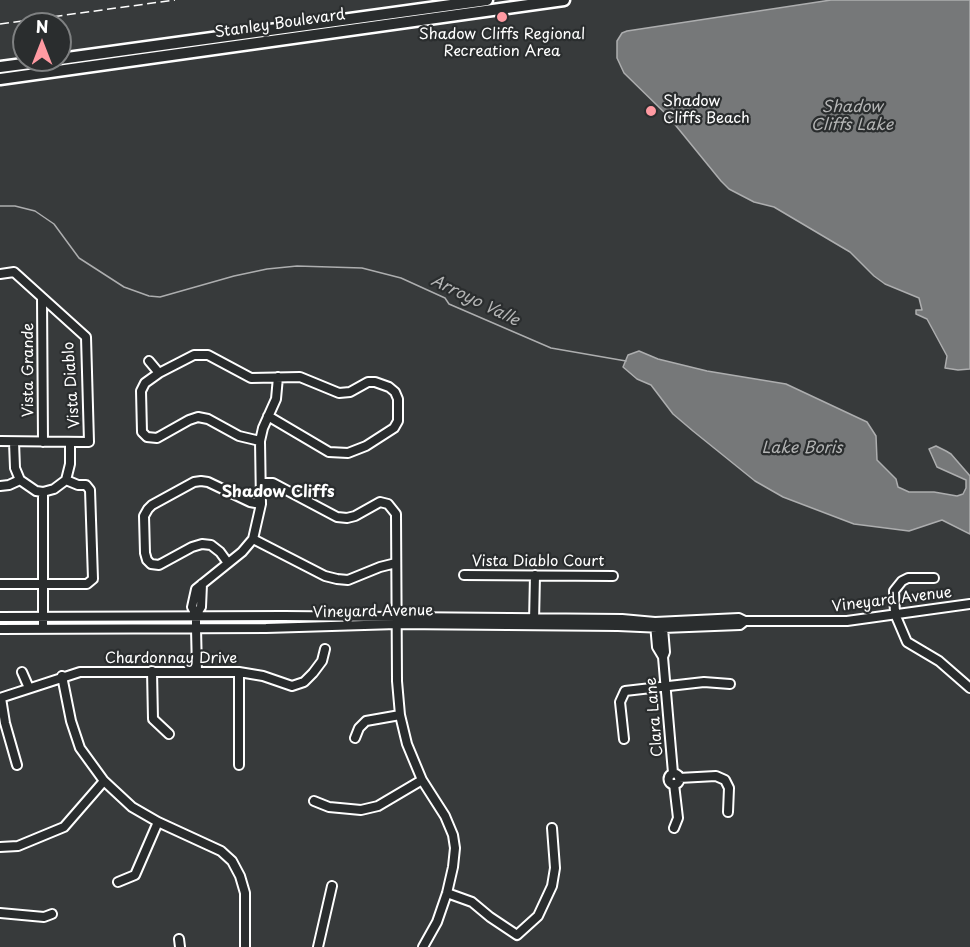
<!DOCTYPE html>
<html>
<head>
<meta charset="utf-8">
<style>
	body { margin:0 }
	#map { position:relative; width:970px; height:947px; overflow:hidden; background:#373a3b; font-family:"Playpen Sans",sans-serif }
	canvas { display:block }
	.north { position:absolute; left:12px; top:12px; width:60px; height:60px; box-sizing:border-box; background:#2a2d2e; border:2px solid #7f8182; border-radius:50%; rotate:0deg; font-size:16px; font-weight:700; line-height:24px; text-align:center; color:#fff }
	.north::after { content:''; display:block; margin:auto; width:21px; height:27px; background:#ff9aa2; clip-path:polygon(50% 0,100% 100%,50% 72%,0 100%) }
</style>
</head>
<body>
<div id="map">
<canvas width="970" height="947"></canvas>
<div class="north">N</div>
</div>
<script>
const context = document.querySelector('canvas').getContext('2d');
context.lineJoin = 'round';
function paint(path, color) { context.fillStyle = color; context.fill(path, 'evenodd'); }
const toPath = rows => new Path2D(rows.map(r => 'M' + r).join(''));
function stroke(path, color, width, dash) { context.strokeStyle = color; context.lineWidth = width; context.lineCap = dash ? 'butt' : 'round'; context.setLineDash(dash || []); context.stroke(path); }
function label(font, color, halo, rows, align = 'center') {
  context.font = font + ' "Playpen Sans",sans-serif'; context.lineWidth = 4.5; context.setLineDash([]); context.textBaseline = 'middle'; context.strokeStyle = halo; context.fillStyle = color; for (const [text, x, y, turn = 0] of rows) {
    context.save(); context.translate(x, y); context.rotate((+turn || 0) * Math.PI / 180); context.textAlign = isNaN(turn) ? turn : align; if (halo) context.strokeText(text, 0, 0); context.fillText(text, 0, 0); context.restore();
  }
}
const water = toPath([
	[831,0,970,0,970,369,958,370,945,368,947,356,927,319,916,314,916,310,922,310,919,298,885,284,874,276,850,252,774,207,754,202,729,189,721,181,668,116,624,73,617,58,617,41,622,33,627,31,831,0],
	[639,351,658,359,707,371,786,384,867,422,876,436,877,460,896,479,898,487,909,492,934,492,957,496,963,494,966,488,966,480,937,467,929,449,936,446,946,451,951,454,970,476,970,534,942,520,909,531,854,524,783,497,755,481,693,431,673,414,651,385,637,379,623,367,628,355,639,351]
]);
paint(water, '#767879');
stroke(water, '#adaeaf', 1.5);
stroke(toPath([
	[0,206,15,206,35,211,54,224,79,258,124,287,149,296,160,297,234,276,267,269,297,266,362,268,401,278,445,298,449,304,551,348,626,361]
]), '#adaeaf', 1.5);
const minor = toPath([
	[0,274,14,272,86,337,89,442,0,441],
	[42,298,43,442],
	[149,361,159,373],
	[260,441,239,436,208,419,198,417,189,420,157,438,147,437,142,432,141,391,145,383,159,373,194,355,208,355,251,378,300,377,339,393,350,392,368,382,375,382,389,387,395,392,398,399,398,421,394,428,366,446,348,453,329,452,268,416],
	[14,442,15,468,20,480,36,491,43,492,54,489,66,480,70,464,70,442],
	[261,483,273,483,337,517,347,518,355,516,380,502,388,504,396,514,397,681,400,715,407,744,422,780,445,816,453,835,455,848,453,867,447,893,437,922,423,947],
	[0,486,9,485,20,480],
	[43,492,43,628],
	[253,539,325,576,337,579,348,580,380,567,396,563],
	[228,563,220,552,211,545,202,544,192,547,159,565,151,564,147,560,145,553,144,516,148,509,152,505,194,482,201,481,208,482,250,502,261,504],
	[464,575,613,576],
	[934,578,908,578,902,581,894,591,895,614,907,642,939,661,970,688],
	[0,584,87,584,93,579,90,490,86,485,78,485,66,480],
	[196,615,192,607,196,589,242,552,253,539,261,504,260,441,263,428,276,399,278,377],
	[0,617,284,616,622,619,655,622,739,618,745,621,847,621,970,604],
	[534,622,535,575],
	[655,624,657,647,663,657],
	[659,625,663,628,665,652,663,657,673,773],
	[0,629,266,628,397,624,618,626,663,628,740,625,745,621],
	[152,671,153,719,169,734],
	[197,671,196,628,196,615,201,607,202,584],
	[22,672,29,688],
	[62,676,71,721,80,748,104,781,132,807,158,822,221,851,232,861,240,876,245,893,245,947],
	[0,698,80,672,239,672,263,676,292,686,304,682,313,673,322,661,325,649],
	[1,698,5,723,17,765],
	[355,738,359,728,366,721,400,715],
	[624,739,620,702,625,691,704,682,730,684],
	[239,765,239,672],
	'668.5 779a5.5 5.5 0 1 1 11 0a5.5 5.5 0 1 1-11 0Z',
	[679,778,716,776,725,780,729,788,728,812],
	[314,801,329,807,361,810,378,806,422,780],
	[674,828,678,818,674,784],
	[0,847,18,846,64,827,104,781],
	[118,882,135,875,158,822],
	[447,893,472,902,490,917,517,935,538,916,552,886,555,868,552,828],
	[0,913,44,917,52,914],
	[179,939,180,947],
	[318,947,332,886]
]);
const major = toPath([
	[60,59,487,0],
	[0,67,53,60],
	[0,79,564,0]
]);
stroke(minor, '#fff', 12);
stroke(major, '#fff', 15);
stroke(minor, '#2a2d2e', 8);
stroke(major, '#2a2d2e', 10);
stroke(toPath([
	[0,24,175,0]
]), '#fff', 1.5, [9, 4.5]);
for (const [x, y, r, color] of [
	[502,17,6,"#ff9aa2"],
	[651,111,6,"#ff9aa2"]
]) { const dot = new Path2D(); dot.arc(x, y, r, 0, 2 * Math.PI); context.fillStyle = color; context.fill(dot); stroke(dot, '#2a2d2e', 2); }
label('15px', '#fff', '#2a2d2e', [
	["Stanley Boulevard",280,24,-8],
	["Vista Grande",29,370,-90],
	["Vista Diablo",72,385,-94],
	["Vista Diablo Court",538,562],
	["Vineyard Avenue",892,600,-7],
	["Vineyard Avenue",373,612,-1],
	["Chardonnay Drive",171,659],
	["Clara Lane",655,717,-95]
]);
label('15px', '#fff', '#2a2d2e', [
	["Shadow Cliffs Regional",502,35],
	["Recreation Area",502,52],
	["Shadow",663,102,"left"],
	["Cliffs Beach",663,119,"left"]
]);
label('italic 16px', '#b4b5b5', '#2a2d2e', [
	["Shadow",852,108],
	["Cliffs Lake",852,126],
	["Arroyo Valle",475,301,26],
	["Lake Boris",802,449]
]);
label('bold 16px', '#fff', '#2a2d2e', [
	["Shadow Cliffs",278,493]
]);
</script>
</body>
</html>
